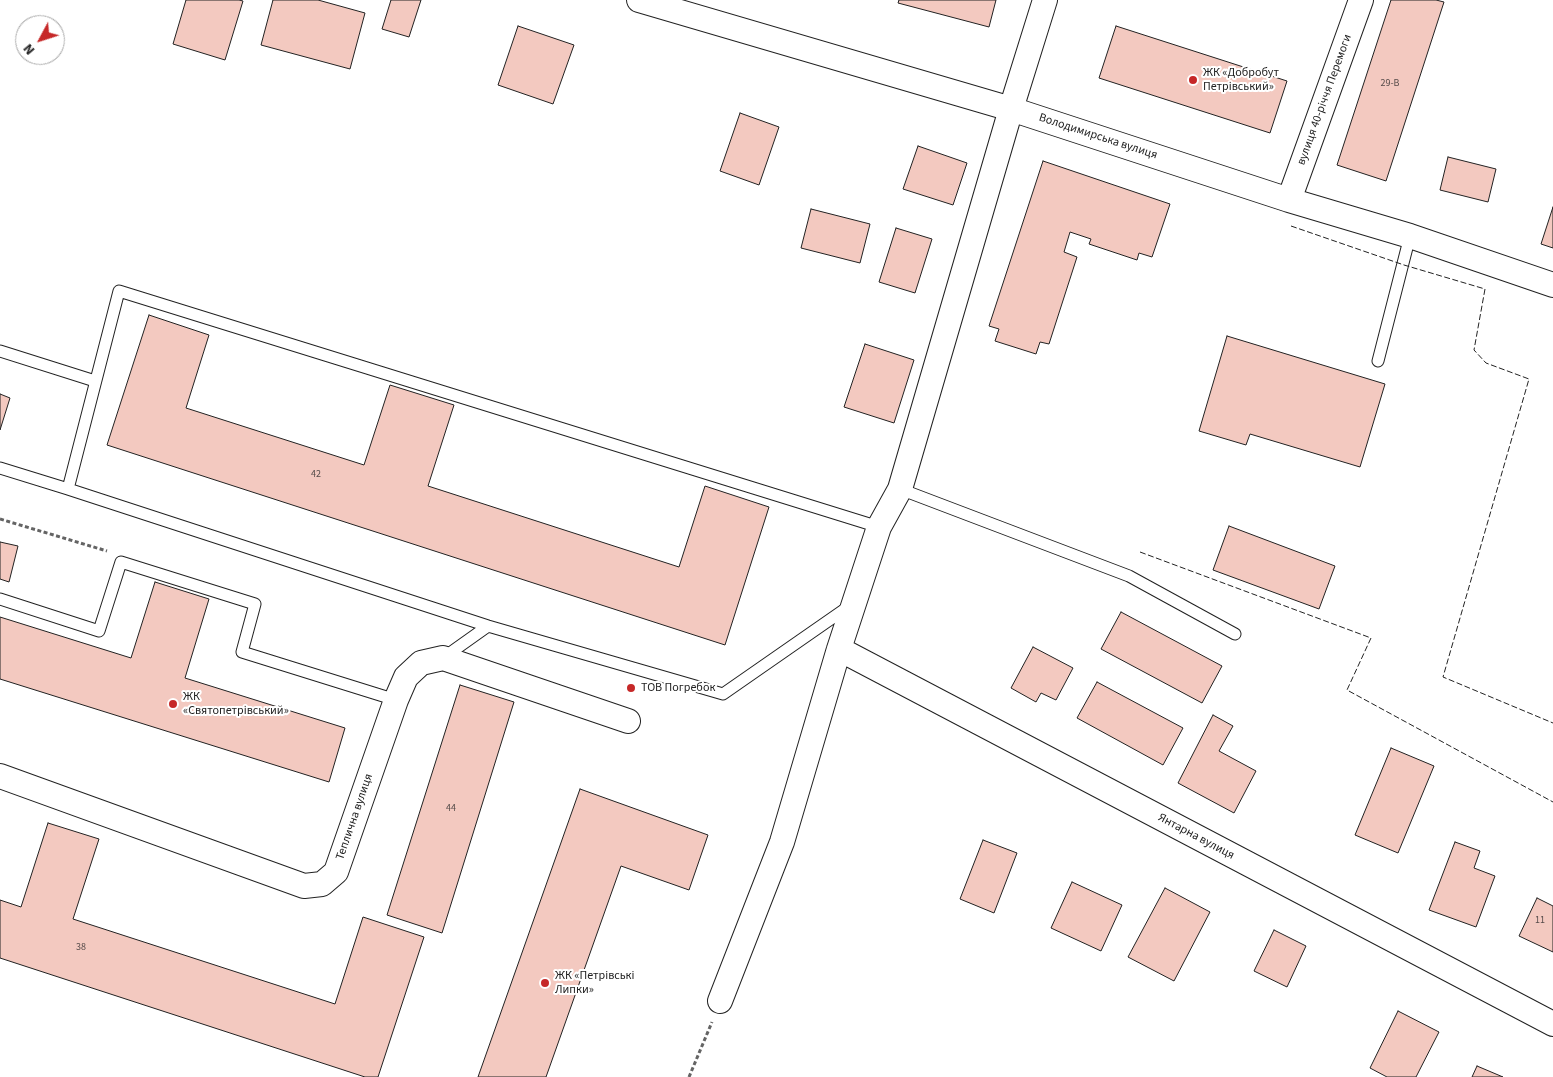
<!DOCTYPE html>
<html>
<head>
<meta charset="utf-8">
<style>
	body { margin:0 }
	#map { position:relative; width:1553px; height:1077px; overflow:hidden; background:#fff; font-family:"Source Sans 3",sans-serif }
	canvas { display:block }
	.north { position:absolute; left:15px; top:15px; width:50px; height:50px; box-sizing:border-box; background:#fff; border:1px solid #a7a7a7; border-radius:50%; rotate:230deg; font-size:14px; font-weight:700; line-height:20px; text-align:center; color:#222 }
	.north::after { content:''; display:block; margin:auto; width:18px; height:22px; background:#c62828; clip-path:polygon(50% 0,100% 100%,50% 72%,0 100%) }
</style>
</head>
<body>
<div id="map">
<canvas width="1553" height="1077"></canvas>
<div class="north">N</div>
</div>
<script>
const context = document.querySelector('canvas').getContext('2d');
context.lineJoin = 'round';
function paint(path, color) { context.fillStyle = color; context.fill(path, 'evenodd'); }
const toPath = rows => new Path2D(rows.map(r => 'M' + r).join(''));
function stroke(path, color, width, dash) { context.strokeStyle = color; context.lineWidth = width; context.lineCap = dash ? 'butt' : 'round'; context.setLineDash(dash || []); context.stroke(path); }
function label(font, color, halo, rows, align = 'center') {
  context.font = font + ' "Source Sans 3",sans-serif'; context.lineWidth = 4; context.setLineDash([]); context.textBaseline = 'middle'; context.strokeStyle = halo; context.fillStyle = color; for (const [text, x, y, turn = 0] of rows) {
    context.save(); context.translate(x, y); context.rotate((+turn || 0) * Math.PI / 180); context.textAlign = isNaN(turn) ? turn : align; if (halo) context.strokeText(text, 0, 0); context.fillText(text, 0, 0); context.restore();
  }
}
const building = toPath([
	[186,0,239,0,243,1,225,60,173,44,186,0],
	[273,0,318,0,365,13,350,69,261,45,273,0],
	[391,0,421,0,409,37,382,29,391,0],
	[899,0,996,0,989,27,898,3,899,0],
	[1391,0,1436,0,1444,2,1386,181,1337,165,1391,0],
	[518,26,574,45,553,104,498,85,518,26],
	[1116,26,1287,81,1270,133,1099,78,1116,26],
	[740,113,779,127,759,185,720,171,740,113],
	[918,146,967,163,953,205,903,189,918,146],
	[1448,157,1496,169,1488,202,1440,190,1448,157],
	[1043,161,1170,204,1152,257,1139,253,1137,260,1089,244,1091,239,1070,232,1064,252,1077,257,1049,344,1040,342,1036,354,995,341,999,329,989,326,1043,161],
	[1553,207,1553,248,1541,244,1553,207],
	[811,209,870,224,860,263,801,248,811,209],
	[896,228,932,239,915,293,879,282,896,228],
	[149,315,209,335,186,408,364,465,390,385,454,405,428,486,679,567,705,486,769,507,725,645,107,445,149,315],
	[1227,336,1385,384,1360,467,1250,434,1246,445,1199,431,1227,336],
	[865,344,914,360,894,423,844,407,865,344],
	[0,394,10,398,0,430,0,394],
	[1229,526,1335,566,1319,609,1213,570,1229,526],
	[0,542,18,546,9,582,0,579,0,542],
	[155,582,209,599,185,678,345,728,329,782,0,679,0,617,131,658,155,582],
	[1121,612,1222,666,1202,703,1101,649,1121,612],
	[1033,647,1073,668,1056,700,1041,693,1036,702,1011,688,1033,647],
	[1097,682,1183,728,1163,765,1077,718,1097,682],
	[460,685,514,702,442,933,387,915,460,685],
	[1213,715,1233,726,1219,751,1256,771,1234,813,1178,783,1213,715],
	[1391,748,1434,766,1398,853,1355,835,1391,748],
	[580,789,708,835,689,890,621,866,546,1077,478,1077,580,789],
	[48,823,99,839,73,919,335,1004,363,917,424,937,378,1077,365,1077,0,958,0,900,21,907,48,823],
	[983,840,1017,853,994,913,960,899,983,840],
	[1455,842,1480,851,1474,868,1495,876,1476,927,1429,910,1455,842],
	[1072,882,1122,905,1101,951,1051,928,1072,882],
	[1165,888,1210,912,1174,981,1128,957,1165,888],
	[1537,898,1553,906,1553,952,1519,936,1537,898],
	[1274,930,1306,946,1287,987,1254,971,1274,930],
	[1398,1011,1439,1032,1416,1077,1387,1077,1370,1068,1398,1011],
	[1477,1066,1503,1077,1472,1077,1477,1066]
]);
paint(building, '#f3c9c0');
stroke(building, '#222', 1);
const service = toPath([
	[0,351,95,381],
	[1378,361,1410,236],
	[0,468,68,489],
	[900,489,1129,576,1235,634],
	[0,599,99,631,121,562,255,604,242,652,396,700],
	[851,605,723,694,488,626,68,489,119,291,879,527],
	[443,658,488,626]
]);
const minor = toPath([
	[639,0,1011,109,1289,200,1410,236,1553,285],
	[1289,200,1361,0],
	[839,649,1553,1024],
	[0,776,304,886,322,884,336,872,396,700,406,677,421,663,443,658,628,721],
	[720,1001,782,842,839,649,879,527,900,489,1011,109,1045,0]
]);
stroke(service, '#222', 13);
stroke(minor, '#222', 26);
stroke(toPath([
	[0,519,107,551],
	[689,1077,712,1022]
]), '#646464', 3, [4, 2.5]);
stroke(service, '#fff', 11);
stroke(minor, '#fff', 24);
stroke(toPath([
	[1291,226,1404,265,1485,289,1474,350,1486,363,1529,379,1443,677,1553,723],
	[1140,552,1371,638,1347,690,1553,802]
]), '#222', 1, [6, 2.5]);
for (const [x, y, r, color] of [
	[1193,80,5,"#c62828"],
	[631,688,5,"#c62828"],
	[173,704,5,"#c62828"],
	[545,983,5,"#c62828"]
]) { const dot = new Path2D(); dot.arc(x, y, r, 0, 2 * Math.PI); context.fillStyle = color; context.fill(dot); stroke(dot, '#fff', 2); }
label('10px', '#564c4a', null, [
	["29-В",1390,84],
	["42",316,475],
	["44",451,809],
	["11",1540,921],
	["38",81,948]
]);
label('12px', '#222', '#fff', [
	["ЖК «Добробут",1203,73],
	["Петрівський»",1203,87],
	["ТОВ Погребок",641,688],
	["ЖК",183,697],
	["«Святопетрівський»",183,711],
	["ЖК «Петрівські",555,976],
	["Липки»",555,990]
], 'left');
label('12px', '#222', '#fff', [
	["вулиця 40-річчя Перемоги",1325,100,-70],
	["Володимирська вулиця",1098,137,18],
	["Теплична вулиця",355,817,-71],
	["Янтарна вулиця",1196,837,28]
]);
</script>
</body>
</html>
